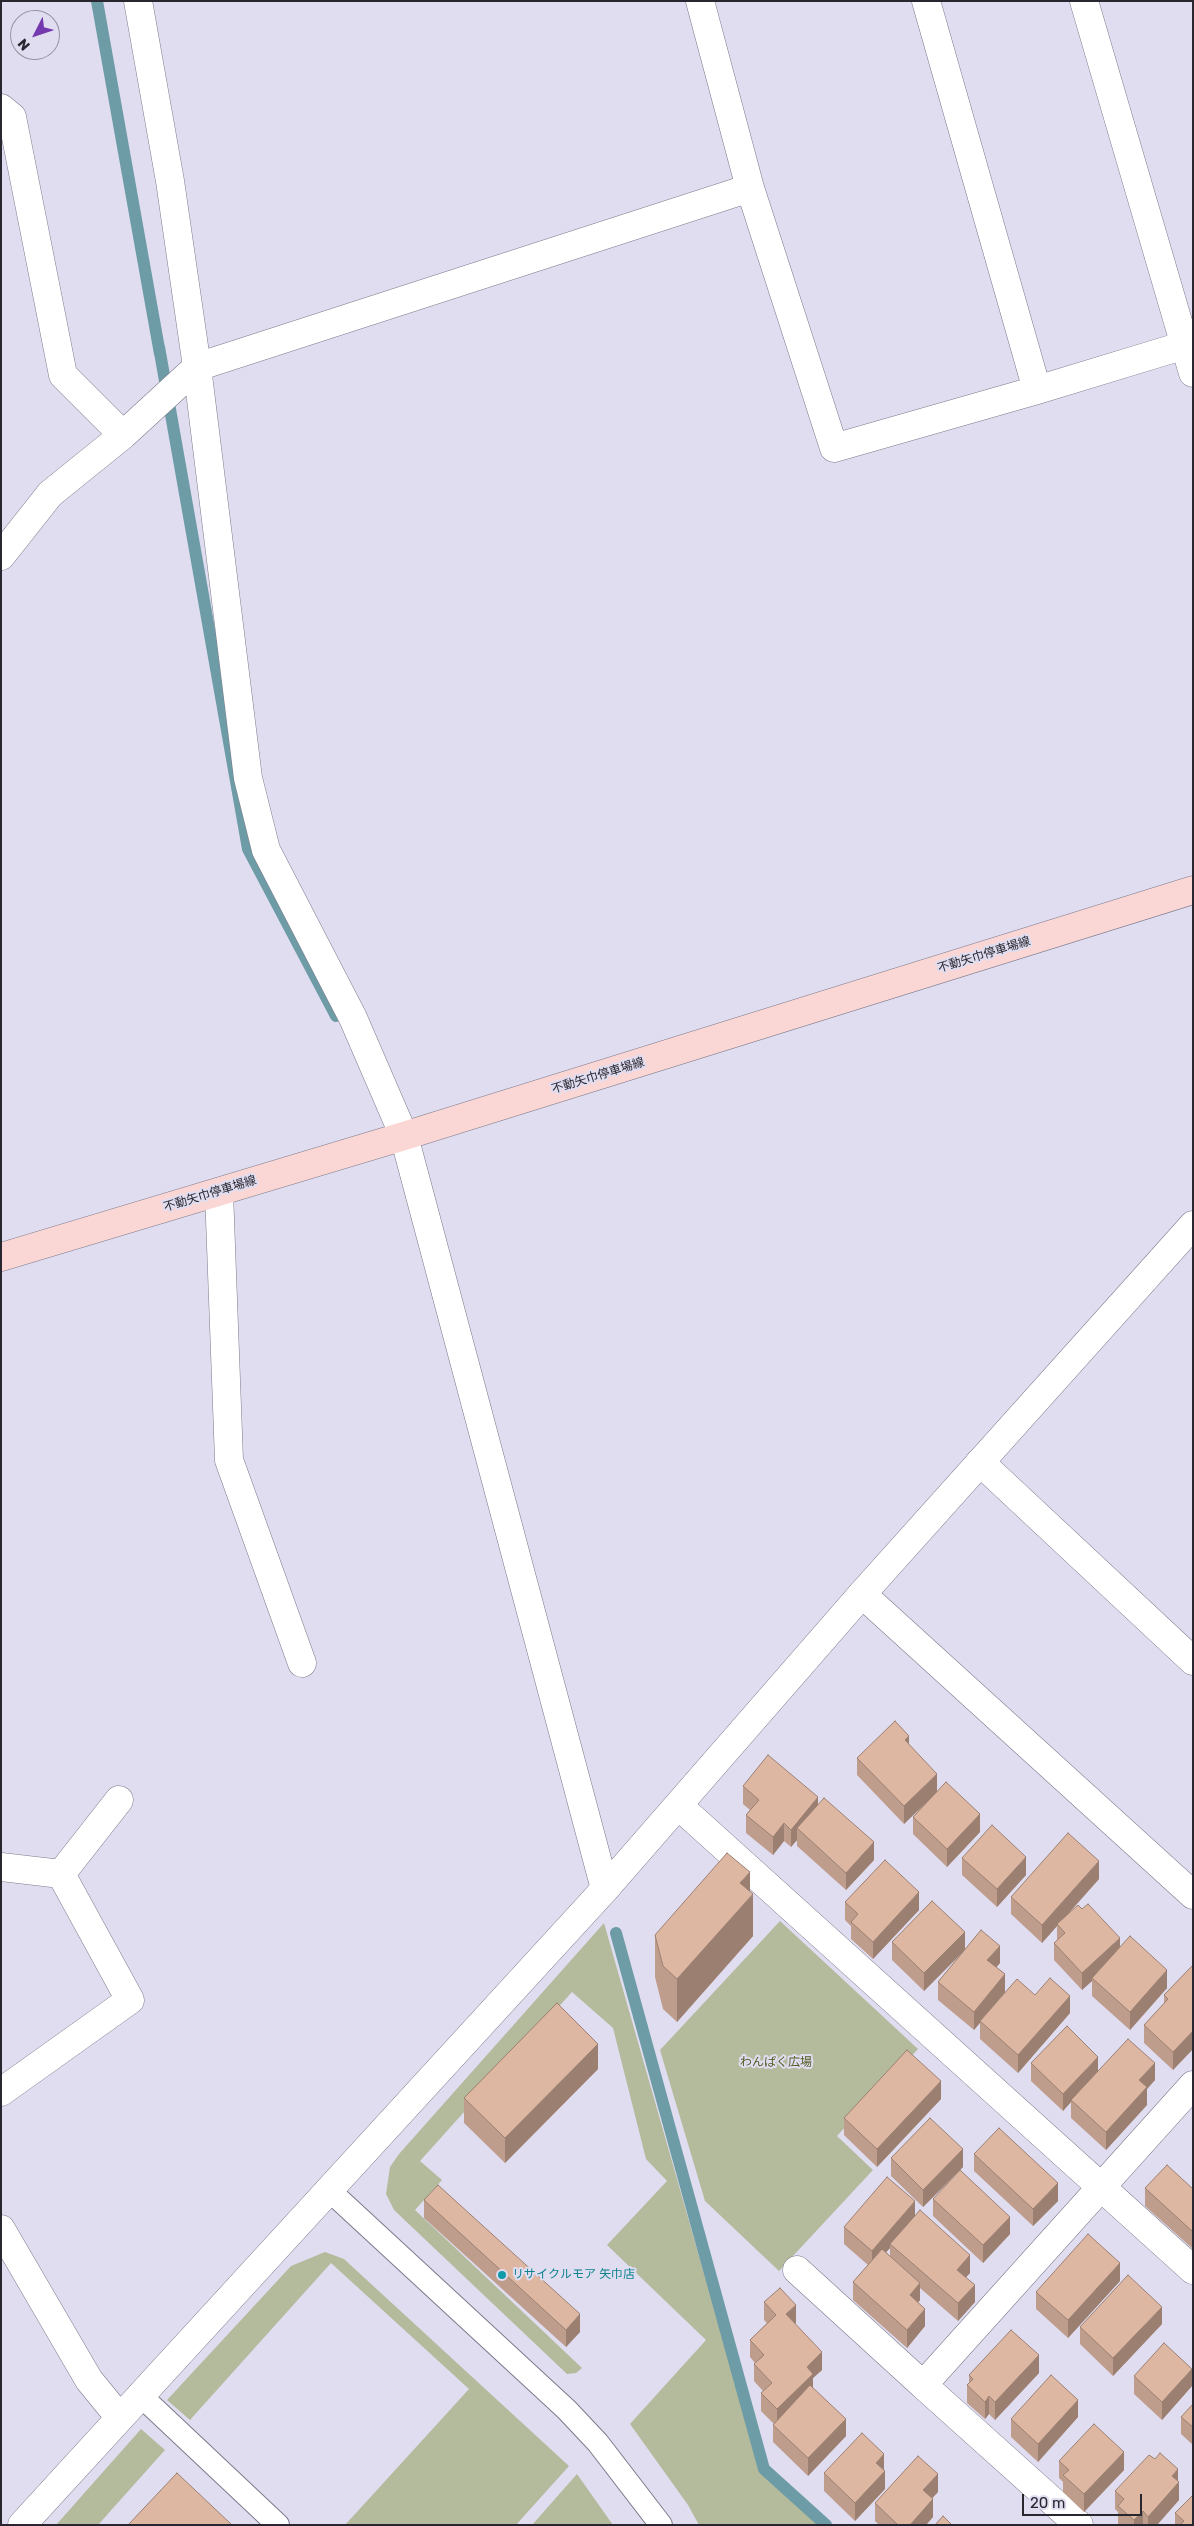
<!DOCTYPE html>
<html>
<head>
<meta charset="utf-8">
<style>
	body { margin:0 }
	#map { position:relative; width:1194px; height:2526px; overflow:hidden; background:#e0ddf1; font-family:Rubik,sans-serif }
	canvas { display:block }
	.frame { position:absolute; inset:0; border:2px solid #28272f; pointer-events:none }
	.north { position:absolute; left:10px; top:10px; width:50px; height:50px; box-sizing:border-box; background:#e0ddf1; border:1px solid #9694a3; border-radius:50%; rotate:229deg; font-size:14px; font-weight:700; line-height:20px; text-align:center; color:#28272f }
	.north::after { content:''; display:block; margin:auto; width:18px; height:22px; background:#7539af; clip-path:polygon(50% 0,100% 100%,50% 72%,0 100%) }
	.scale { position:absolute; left:1022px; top:2494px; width:120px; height:22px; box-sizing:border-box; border:2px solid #28272f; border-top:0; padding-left:6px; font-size:15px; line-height:18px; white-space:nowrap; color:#28272f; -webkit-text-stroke:4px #e0ddf1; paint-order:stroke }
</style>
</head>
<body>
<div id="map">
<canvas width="1194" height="2526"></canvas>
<div class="frame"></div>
<div class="north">N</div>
<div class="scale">20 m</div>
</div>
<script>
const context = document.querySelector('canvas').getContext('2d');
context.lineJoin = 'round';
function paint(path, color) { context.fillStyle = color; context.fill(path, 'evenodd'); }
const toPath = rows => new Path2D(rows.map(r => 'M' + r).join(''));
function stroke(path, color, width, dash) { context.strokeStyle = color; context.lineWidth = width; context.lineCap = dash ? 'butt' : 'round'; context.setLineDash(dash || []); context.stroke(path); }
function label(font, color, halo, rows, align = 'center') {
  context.font = font + ' Rubik,"Noto Sans JP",sans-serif'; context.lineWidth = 4; context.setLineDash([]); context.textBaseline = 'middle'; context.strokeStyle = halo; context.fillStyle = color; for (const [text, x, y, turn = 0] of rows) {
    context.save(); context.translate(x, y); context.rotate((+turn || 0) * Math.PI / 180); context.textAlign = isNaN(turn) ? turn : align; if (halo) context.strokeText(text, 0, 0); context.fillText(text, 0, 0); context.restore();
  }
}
paint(toPath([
	[780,1921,918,2049,837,2136,873,2170,779,2271,705,2201,660,2050],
	[604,1923,760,2470,820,2525,699,2525,688,2505,630,2424,706,2340,607,2245,667,2181,646,2159,613,2028,572,1992,420,2161,442,2180,415,2210,582,2368,576,2373,567,2374,394,2210,386,2194,390,2167,399,2154],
	[325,2252,344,2259,569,2466,516,2525,345,2525,469,2389,331,2263,190,2420,167,2400,291,2266],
	[141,2429,165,2450,98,2525,56,2525],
	[577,2474,613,2525,532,2525]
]), '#b4bb9c');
stroke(toPath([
	[97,1,160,354],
	[159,347,248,849,336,1016],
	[616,1933,764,2469,826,2525]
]), '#6d9ca6', 12);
const service = toPath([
	[330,2191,567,2410,598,2443,661,2525],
	[140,2395,278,2525]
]);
const minor = toPath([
	[138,1,170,181,197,367,248,778,266,850,353,1018,404,1136,605,1889],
	[700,1,750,188,834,448,1037,390,1185,345],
	[926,1,1037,390],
	[1,108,12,117,63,375,123,435],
	[1,556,50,494,123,435,197,367,750,188],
	[219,1192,229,1460,302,1663],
	[980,1462,1193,1661],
	[862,1594,1193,1895],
	[679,1806,1193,2270],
	[1,1867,61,1874],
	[1,2092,130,2000,61,1874,119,1800],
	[797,2270,923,2385],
	[1079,2525,923,2385,1193,2085]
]);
const tertiary = toPath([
	[1084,1,1193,373],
	[1,2229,89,2380,120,2418,22,2525],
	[120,2418,605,1889,862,1594,1193,1225]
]);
const secondary = toPath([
	[1,1257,404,1136,1193,890]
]);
stroke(service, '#7c7a8b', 24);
stroke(minor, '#7c7a8b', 29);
stroke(tertiary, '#7c7a8b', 29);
stroke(secondary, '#7c7a8b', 29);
stroke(service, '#fff', 22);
stroke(minor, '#fff', 28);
stroke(tertiary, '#fff', 28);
stroke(secondary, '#fad7d4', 28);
paint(toPath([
	[857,1758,937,1791,980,1832,947,1867,913,1834,913,1817,924,1804,904,1824,857,1775],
	[743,1786,818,1804,874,1860,846,1890,797,1846,797,1840,791,1847,784,1841,773,1855,746,1833,746,1815,750,1810,743,1804],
	[962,1858,1026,1875,997,1907,962,1875],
	[1099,1879,1068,1914,1120,1947,1167,1988,1130,2030,1092,1996,1092,1981,1082,1990,1054,1960,1054,1943,1057,1940,1057,1926,1042,1943,1011,1914,1011,1897],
	[750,1891,753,1936,677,2022,663,2009,655,1977,655,1935],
	[845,1902,919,1910,873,1959,851,1939,851,1926,845,1920],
	[892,1942,965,1950,1000,1963,996,1967,1005,1992,992,2007,1035,1995,1070,2013,1018,2073,980,2039,980,2023,974,2030,938,2000,938,1982,964,1950,924,1991,892,1960],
	[1193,1965,1193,2049,1173,2070,1144,2043,1144,2025,1164,2004,1164,1995],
	[1031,2063,1098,2071,1155,2080,1147,2089,1147,2105,1106,2150,1071,2118,1071,2102,1063,2111,1031,2081],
	[598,2069,505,2163,464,2123,464,2098],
	[941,2099,877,2167,844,2135,844,2118],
	[974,2154,1058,2201,1033,2226,974,2171],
	[891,2158,963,2167,923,2207,891,2176],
	[1145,2188,1193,2189,1193,2249,1145,2206],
	[933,2199,1010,2234,983,2263,933,2216],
	[424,2200,580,2332,566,2347,424,2218],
	[915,2216,970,2273,966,2277,975,2302,958,2321,920,2288,920,2300,918,2303,925,2326,907,2348,853,2300,853,2282,868,2265,844,2244,844,2227],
	[890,2248,890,2256,886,2252],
	[1120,2281,1068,2338,1036,2309,1036,2292],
	[764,2302,796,2323,795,2324,822,2370,813,2378,813,2388,846,2436,808,2476,773,2442,773,2425,774,2424,761,2411,761,2393,763,2391,754,2381,754,2364,755,2363,750,2357,750,2340,767,2323,764,2320],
	[1162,2324,1113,2376,1080,2344,1080,2327],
	[1039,2373,995,2420,989,2414,985,2419,967,2403,967,2385,969,2384,969,2375],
	[1134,2376,1192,2386,1162,2420,1134,2394],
	[1193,2404,1193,2445,1181,2434,1181,2417],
	[1078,2417,1038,2462,1011,2437,1011,2419],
	[1059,2461,1124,2470,1084,2512,1063,2492,1063,2482,1059,2478],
	[884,2470,885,2489,855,2521,824,2491,824,2473],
	[1178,2481,1179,2500,1157,2525,1119,2525,1118,2523,1118,2512,1115,2509,1115,2491],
	[938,2492,932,2498,933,2517,926,2525,879,2525,875,2521,875,2503],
	[1175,2513,1193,2525,1175,2525]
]), '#bf9d8c');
paint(toPath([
	[909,1736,909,1753,905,1740],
	[937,1774,937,1792,904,1824,904,1806],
	[818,1797,818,1814,797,1828,797,1840,791,1847,791,1830],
	[980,1814,980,1832,947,1867,947,1849],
	[784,1823,784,1841,773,1855,773,1837],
	[874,1842,874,1860,846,1890,846,1873],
	[1026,1857,1026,1875,997,1907,997,1889],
	[1099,1861,1099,1879,1058,1925,1057,1924,1057,1926,1042,1943,1042,1925],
	[750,1872,750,1898,753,1894,753,1936,677,2022,677,1979,740,1883],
	[919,1892,919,1910,873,1959,873,1942],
	[965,1932,965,1950,924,1991,924,1973],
	[1120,1938,1120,1955,1092,1978,1092,1981,1082,1990,1082,1973],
	[1000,1946,1000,1963,987,1978,987,1960],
	[1167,1970,1167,1988,1130,2030,1130,2012],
	[1005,1974,1005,1992,974,2030,974,2012],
	[1070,1996,1070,2013,1018,2073,1018,2055],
	[1193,2031,1193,2049,1173,2070,1173,2052],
	[598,2044,598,2069,505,2163,505,2138],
	[1098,2057,1098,2074,1071,2100,1071,2102,1063,2111,1063,2094],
	[1155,2063,1155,2080,1147,2089,1147,2105,1106,2150,1106,2132,1139,2080],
	[941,2081,941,2099,877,2167,877,2149],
	[963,2149,963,2167,923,2207,923,2190],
	[1058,2183,1058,2201,1033,2226,1033,2209],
	[915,2201,915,2218,890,2244,890,2248,872,2268,872,2251],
	[1010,2217,1010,2234,983,2263,983,2245],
	[970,2255,970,2273,957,2287,957,2270],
	[1120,2263,1120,2281,1068,2338,1068,2320],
	[920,2283,920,2300,910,2312,910,2295],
	[975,2285,975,2302,958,2321,958,2303],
	[796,2305,796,2323,786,2332,786,2314],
	[1162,2307,1162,2324,1113,2376,1113,2358],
	[925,2309,925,2326,907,2348,907,2330],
	[580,2314,580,2332,566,2347,566,2330],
	[822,2352,822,2370,813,2378,813,2392,777,2427,777,2409,807,2367],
	[1039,2355,1039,2373,995,2420,995,2402],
	[1192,2369,1192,2386,1162,2420,1162,2402],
	[989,2396,989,2414,985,2419,985,2402],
	[1078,2400,1078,2417,1038,2462,1038,2444],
	[846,2419,846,2436,808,2476,808,2458],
	[1124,2452,1124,2470,1084,2512,1084,2494],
	[884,2454,884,2472,876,2463],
	[1178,2469,1178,2484,1179,2482,1179,2500,1157,2525,1148,2525,1148,2517,1172,2476],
	[885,2471,885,2489,855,2521,855,2503],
	[938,2474,938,2492,923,2508,923,2490],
	[933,2499,933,2517,926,2525,910,2525],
	[1143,2511,1143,2525,1134,2525,1134,2520]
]), '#9b8072');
const building = toPath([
	[895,1721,909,1736,905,1740,937,1774,904,1806,857,1758,895,1721],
	[768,1755,818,1797,791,1830,784,1823,773,1837,746,1815,759,1800,743,1786,768,1755],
	[946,1782,980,1814,947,1849,913,1817,946,1782],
	[824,1798,874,1842,846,1873,797,1828,824,1798],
	[992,1825,1026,1857,997,1889,962,1858,992,1825],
	[1068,1833,1099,1861,1042,1925,1011,1897,1068,1833],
	[727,1853,750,1872,740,1883,753,1894,677,1979,663,1966,655,1935,727,1853],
	[885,1860,919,1892,873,1942,851,1922,858,1914,845,1902,885,1860],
	[932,1901,965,1932,924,1973,892,1942,932,1901],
	[1088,1904,1120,1938,1082,1973,1054,1943,1065,1933,1057,1924,1078,1905,1082,1909,1088,1904],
	[981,1930,1000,1946,987,1960,1005,1974,974,2012,938,1982,981,1930],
	[1130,1936,1167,1970,1130,2012,1092,1978,1130,1936],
	[1193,1965,1193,2031,1173,2052,1144,2025,1168,1999,1164,1995,1193,1965],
	[1050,1978,1070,1996,1018,2055,980,2021,1017,1979,1035,1995,1050,1978],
	[557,2003,598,2044,505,2138,464,2098,557,2003],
	[1067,2026,1098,2057,1063,2094,1031,2063,1067,2026],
	[1128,2039,1155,2063,1139,2080,1147,2087,1106,2132,1071,2100,1128,2039],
	[907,2050,941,2081,877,2149,844,2118,907,2050],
	[930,2118,963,2149,923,2190,891,2158,930,2118],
	[999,2128,1058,2183,1033,2209,974,2154,999,2128],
	[1167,2165,1193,2189,1193,2232,1145,2188,1167,2165],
	[960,2170,1010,2217,983,2245,933,2199,960,2170],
	[887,2177,915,2201,872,2251,844,2227,887,2177],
	[438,2185,580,2314,566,2330,424,2200,438,2185],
	[920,2210,970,2255,957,2270,975,2285,958,2303,890,2244,920,2210],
	[1088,2234,1120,2263,1068,2320,1036,2292,1088,2234],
	[882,2249,920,2283,910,2295,925,2309,907,2330,853,2282,882,2249],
	[1128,2275,1162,2307,1113,2358,1080,2327,1128,2275],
	[780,2288,796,2305,786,2314,822,2352,807,2367,813,2374,777,2409,761,2393,772,2383,754,2364,764,2355,750,2340,776,2315,764,2302,780,2288],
	[1011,2330,1039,2355,995,2402,989,2396,985,2402,967,2385,973,2379,969,2375,1011,2330],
	[1164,2343,1192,2369,1162,2402,1134,2376,1164,2343],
	[1051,2375,1078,2400,1038,2444,1011,2419,1051,2375],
	[810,2385,846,2419,808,2458,773,2425,810,2385],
	[1193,2404,1193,2427,1181,2417,1193,2404],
	[1094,2424,1124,2452,1084,2494,1063,2475,1069,2470,1059,2461,1094,2424],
	[862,2433,884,2454,876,2463,885,2471,855,2503,824,2473,862,2433],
	[1160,2453,1178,2469,1172,2476,1179,2482,1148,2517,1143,2511,1134,2520,1118,2506,1124,2499,1115,2491,1149,2455,1155,2459,1160,2453],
	[918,2456,938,2474,923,2490,933,2499,910,2525,898,2525,875,2503,918,2456],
	[177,2473,232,2525,128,2525,177,2473],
	[1193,2495,1193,2525,1180,2525,1184,2521,1175,2513,1193,2495],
	[943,2516,952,2525,935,2525,943,2516]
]);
paint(building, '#deb7a3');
stroke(building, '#9b8072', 1);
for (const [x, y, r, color] of [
	[502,2275,5,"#0f9aa8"]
]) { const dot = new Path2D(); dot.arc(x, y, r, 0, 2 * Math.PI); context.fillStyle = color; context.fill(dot); stroke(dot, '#e0ddf1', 2); }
label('12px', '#28272f', '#e0ddf1', [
	["不動矢巾停車場線",984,955,-17],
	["不動矢巾停車場線",598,1076,-17],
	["不動矢巾停車場線",210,1194,-17]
]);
label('12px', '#535b20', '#e0ddf1', [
	["わんぱく広場",776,2063]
]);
label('12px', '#0d838f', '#e0ddf1', [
	["リサイクルモア 矢巾店",512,2275]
], 'left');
</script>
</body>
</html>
